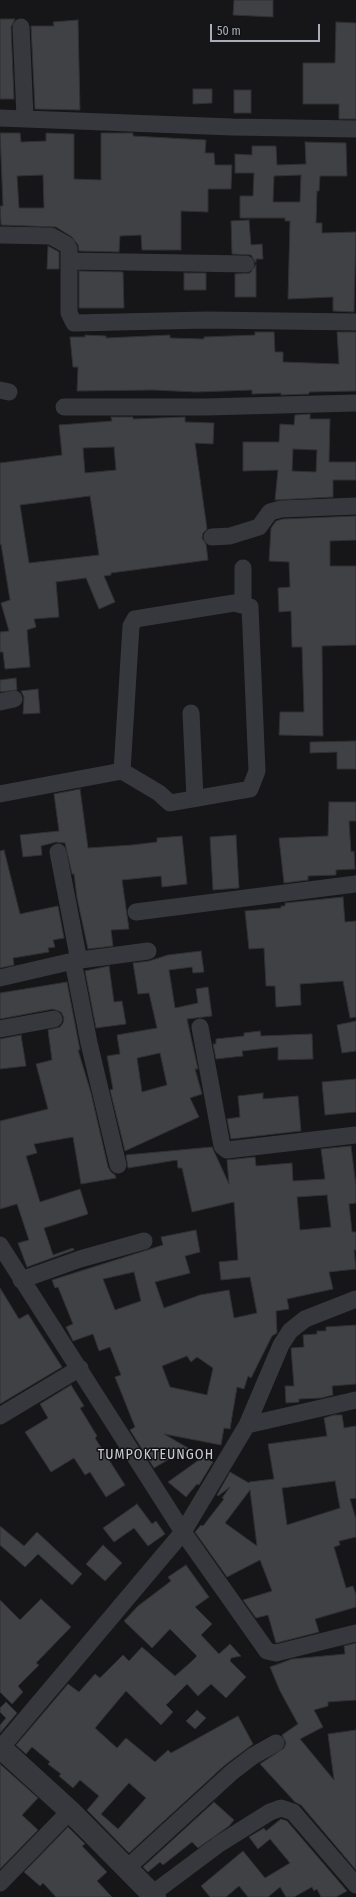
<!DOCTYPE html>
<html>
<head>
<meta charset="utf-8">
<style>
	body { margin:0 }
	#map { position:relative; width:356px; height:1897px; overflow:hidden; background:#161618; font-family:"Fira Sans Condensed",sans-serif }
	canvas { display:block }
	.scale { position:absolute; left:210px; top:24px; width:110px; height:18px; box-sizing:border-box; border:2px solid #a8adb8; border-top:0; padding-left:5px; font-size:12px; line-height:14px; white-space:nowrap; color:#a8adb8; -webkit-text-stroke:3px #111113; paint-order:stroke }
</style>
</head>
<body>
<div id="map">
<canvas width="356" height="1897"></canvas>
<div class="scale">50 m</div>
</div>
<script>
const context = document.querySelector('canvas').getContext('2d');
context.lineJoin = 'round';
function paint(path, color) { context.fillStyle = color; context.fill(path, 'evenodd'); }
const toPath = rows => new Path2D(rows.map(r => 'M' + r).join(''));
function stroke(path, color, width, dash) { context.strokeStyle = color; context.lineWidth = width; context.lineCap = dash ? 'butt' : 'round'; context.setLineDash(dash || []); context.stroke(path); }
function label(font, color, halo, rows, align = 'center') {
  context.font = font + ' "Fira Sans Condensed",sans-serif'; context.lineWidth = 3; context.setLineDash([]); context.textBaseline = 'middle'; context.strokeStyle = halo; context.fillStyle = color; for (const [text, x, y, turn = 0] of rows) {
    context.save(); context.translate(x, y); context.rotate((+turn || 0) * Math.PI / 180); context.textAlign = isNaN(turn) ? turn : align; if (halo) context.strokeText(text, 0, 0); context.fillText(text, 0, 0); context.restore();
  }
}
const building = toPath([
	[234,0,273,0,273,17,233,15,234,0],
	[0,19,15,19,11,27,14,99,0,99,0,19],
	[78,20,80,110,35,109,31,26,54,26,53,22,78,20],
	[336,22,356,23,356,119,339,119,339,104,303,104,303,63,335,63,336,22],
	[193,89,212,89,212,103,193,104,193,89],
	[234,90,251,90,251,113,234,113,234,90],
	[0,133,20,133,21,142,46,141,46,133,74,134,74,179,101,180,101,133,133,133,133,136,206,140,205,153,214,153,215,165,232,165,231,189,208,189,208,212,181,211,181,250,142,250,141,235,120,236,119,252,79,251,78,245,72,237,56,227,1,225,0,206,3,206,0,133],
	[43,175,44,208,19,208,17,176,43,175],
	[305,142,346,143,347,176,320,176,319,191,317,191,316,223,322,223,322,233,356,232,354,312,333,311,333,297,288,299,290,221,285,221,285,218,240,218,240,196,253,196,254,173,235,173,235,154,252,155,252,146,276,146,277,165,306,164,305,142],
	[301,175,300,202,273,202,274,176,301,175],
	[249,220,251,245,262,244,263,259,256,259,256,263,251,255,232,254,231,221,249,220],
	[48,246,59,252,59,269,47,269,48,246],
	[256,265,256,297,235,297,235,274,250,273,256,265],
	[79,271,123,272,124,308,79,308,79,271],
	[184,273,206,273,206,290,184,290,184,273],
	[255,332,274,332,275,352,283,352,283,362,339,364,337,332,356,332,356,391,309,392,309,394,281,395,281,393,252,394,252,390,197,392,153,390,77,391,78,367,73,367,70,337,85,337,85,335,106,336,106,338,170,335,170,338,204,339,204,337,255,335,255,332],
	[310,414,310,419,330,419,329,462,356,462,356,480,333,480,333,497,275,500,278,470,243,471,243,442,279,442,280,424,294,425,295,415,310,414],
	[293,449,317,450,316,472,292,471,293,449],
	[111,417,133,417,133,419,185,417,185,422,214,423,213,444,195,443,207,529,203,533,202,538,206,544,208,560,111,573,111,575,104,576,115,602,99,609,86,578,56,582,59,617,34,619,36,627,27,630,30,667,5,669,3,652,0,652,0,632,9,631,1,603,10,600,1,544,0,545,0,463,62,455,59,425,112,421,111,417],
	[114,447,116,470,85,473,83,448,114,447],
	[90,496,99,555,29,563,20,505,90,496],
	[356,516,356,540,330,541,330,566,356,566,356,645,322,646,323,736,279,735,280,712,304,712,302,647,292,647,291,611,279,612,278,588,290,587,289,562,269,561,271,528,276,521,283,519,356,516],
	[16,678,17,690,0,692,0,680,16,678],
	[38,689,40,713,23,714,24,697,21,691,38,689],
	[356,741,356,769,337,769,337,752,310,753,310,742,356,741],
	[80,789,88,848,132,845,157,842,157,838,182,836,187,884,162,887,161,876,122,880,129,929,111,930,113,946,88,949,77,898,74,874,72,874,65,843,56,842,41,846,42,855,23,857,20,835,59,831,54,794,80,789],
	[329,802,356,802,356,821,349,821,351,852,354,851,355,869,336,870,336,875,308,876,308,880,284,883,279,838,328,836,329,802],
	[236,835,239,888,213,890,210,837,236,835],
	[4,850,20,914,58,906,64,938,53,940,55,947,48,948,49,952,13,958,14,965,0,968,0,851,4,850],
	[343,897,345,922,356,921,356,1017,350,1018,343,981,300,984,301,1005,276,1007,275,986,266,986,264,948,249,949,245,911,281,908,281,906,285,906,285,903,343,897],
	[201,951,204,972,193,973,192,967,169,970,175,1008,198,1003,196,989,208,987,212,1016,187,1019,198,1069,195,1069,202,1094,190,1098,199,1117,125,1151,110,1090,113,1089,107,1056,120,1054,117,1035,157,1028,149,993,138,994,133,963,149,961,168,955,201,951],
	[160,1053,167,1085,142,1092,137,1058,160,1053],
	[109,966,114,1002,122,1001,126,1024,96,1028,85,971,109,966],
	[67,982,80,1050,78,1050,91,1093,108,1167,111,1172,115,1175,116,1178,81,1184,73,1137,34,1144,37,1153,26,1156,40,1202,80,1189,88,1214,44,1228,53,1255,73,1248,74,1250,27,1267,18,1243,29,1240,17,1204,0,1209,0,1121,48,1109,36,1064,52,1060,48,1030,60,1027,63,1023,64,1018,61,1012,53,1009,0,1019,0,993,67,982],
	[356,1021,356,1051,342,1053,337,1025,356,1021],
	[260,1031,261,1036,312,1034,313,1059,278,1060,278,1047,242,1051,243,1056,216,1059,213,1044,216,1044,216,1039,244,1036,244,1033,260,1031],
	[21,1035,26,1066,0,1069,0,1039,21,1035],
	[356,1079,356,1112,325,1115,322,1082,356,1079],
	[263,1093,263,1099,298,1096,301,1131,231,1139,227,1119,240,1117,238,1096,263,1093],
	[351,1146,356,1186,356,1203,349,1204,352,1232,356,1232,356,1250,354,1250,356,1269,329,1272,333,1289,287,1299,289,1309,276,1311,277,1333,272,1336,251,1378,248,1376,244,1389,237,1387,230,1429,224,1428,221,1445,164,1434,188,1448,154,1468,130,1430,135,1427,115,1377,121,1375,110,1347,99,1351,93,1334,73,1341,66,1327,73,1324,58,1287,55,1288,52,1280,163,1245,161,1237,196,1230,200,1252,185,1256,190,1273,155,1282,164,1308,200,1295,229,1290,234,1318,257,1313,250,1277,221,1280,219,1262,238,1260,234,1202,192,1212,182,1168,178,1168,177,1160,128,1168,126,1155,212,1147,229,1184,227,1160,255,1157,256,1166,292,1163,293,1181,325,1179,321,1149,351,1146],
	[327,1195,331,1227,300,1230,297,1197,327,1195],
	[134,1272,141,1301,115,1310,103,1279,134,1272],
	[187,1356,191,1362,197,1357,213,1368,207,1395,170,1387,162,1366,187,1356],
	[0,1288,19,1319,28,1314,62,1367,0,1404,0,1288],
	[356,1325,356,1384,332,1386,333,1395,321,1398,299,1399,299,1402,286,1403,285,1386,294,1386,291,1348,304,1347,303,1335,317,1334,317,1331,326,1331,326,1327,356,1325],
	[71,1385,84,1406,80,1408,97,1436,95,1438,125,1485,106,1497,90,1472,85,1475,74,1458,51,1472,25,1432,48,1418,40,1404,71,1385],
	[334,1415,342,1415,344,1428,356,1426,356,1498,350,1499,356,1519,356,1537,339,1541,340,1545,334,1547,346,1588,353,1586,356,1595,356,1607,315,1619,319,1632,276,1643,268,1615,256,1618,243,1600,272,1591,260,1560,227,1577,195,1532,201,1525,203,1526,224,1499,222,1498,230,1487,218,1496,217,1495,230,1472,249,1483,249,1482,274,1479,268,1444,327,1436,324,1418,334,1415],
	[335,1481,340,1508,287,1525,282,1488,335,1481],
	[250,1490,257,1546,225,1523,250,1490],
	[203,1457,213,1462,199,1485,197,1484,186,1497,168,1482,203,1457],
	[137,1504,152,1524,156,1521,165,1534,148,1546,134,1528,114,1542,103,1528,137,1504],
	[0,1526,24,1546,37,1532,82,1574,72,1585,38,1554,25,1567,0,1545,0,1526],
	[103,1545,122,1563,105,1581,86,1564,103,1545],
	[186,1565,209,1597,195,1607,212,1624,201,1635,219,1654,230,1644,241,1656,231,1658,230,1661,246,1677,226,1698,211,1684,198,1696,187,1684,166,1705,173,1712,161,1725,126,1691,95,1728,117,1748,126,1738,155,1762,168,1750,171,1753,238,1716,253,1744,225,1765,129,1853,87,1810,99,1796,80,1780,73,1788,59,1776,61,1774,48,1764,50,1762,32,1747,26,1754,16,1745,68,1684,79,1692,95,1674,100,1678,123,1655,129,1661,142,1647,175,1676,191,1662,197,1656,170,1629,152,1648,124,1621,138,1606,171,1581,168,1577,186,1565],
	[129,1783,146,1798,118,1829,101,1814,129,1783],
	[41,1599,71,1627,36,1663,39,1665,18,1686,23,1692,12,1704,0,1692,0,1600,20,1620,41,1599],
	[356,1643,356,1700,328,1702,328,1706,314,1710,323,1727,300,1739,334,1780,328,1734,356,1730,356,1870,301,1805,295,1802,260,1764,284,1748,286,1743,282,1735,298,1724,280,1691,270,1667,292,1659,345,1654,344,1646,356,1643],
	[6,1702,17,1713,0,1733,0,1725,6,1718,0,1712,0,1708,6,1702],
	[197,1710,206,1718,195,1729,186,1721,197,1710],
	[0,1764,38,1798,22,1815,38,1830,0,1869,0,1764],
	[214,1802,234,1820,229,1826,198,1848,192,1842,163,1865,160,1862,148,1872,143,1867,214,1802],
	[281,1819,287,1821,347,1891,336,1897,321,1897,317,1889,314,1891,312,1887,294,1897,286,1897,280,1887,268,1897,248,1897,239,1886,226,1897,210,1897,201,1886,243,1851,265,1878,290,1863,270,1839,258,1849,249,1837,264,1828,266,1831,281,1819],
	[68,1827,85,1844,82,1846,107,1872,97,1881,112,1897,56,1897,43,1883,40,1886,24,1872,68,1827]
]);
paint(building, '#404145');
stroke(building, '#303034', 1);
stroke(toPath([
	[21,27,25,117],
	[0,118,232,127,356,129],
	[0,235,51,236,67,245,69,249,69,313,74,323,207,320,356,322],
	[69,261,246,264],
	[0,390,9,392],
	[64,407,206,407,356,403],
	[212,537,230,536,259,527,270,512,281,509,356,506],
	[243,568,243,605],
	[0,702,14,699],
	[191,713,195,798],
	[0,794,122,771,159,793,170,803,250,789,257,771,250,607,234,603,135,619,131,626,122,771],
	[58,852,79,961],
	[136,912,356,884],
	[73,961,89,1043,118,1165],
	[0,978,73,961,148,951],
	[200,1027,222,1146,227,1150,356,1135],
	[0,1029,54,1019],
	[0,1245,183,1532,267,1651,276,1653,356,1633],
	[21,1280,80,1259,144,1241],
	[0,1416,80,1368],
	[247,1425,281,1345,290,1331,305,1319,356,1299],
	[0,1749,183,1532,247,1425,356,1400],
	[127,1868,232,1772,253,1756,276,1743],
	[0,1883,70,1811],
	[152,1894,219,1844,270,1812,281,1808,293,1812,356,1885]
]), '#37383d', 17);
stroke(toPath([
	[0,1747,70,1811,155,1897]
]), '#37383d', 22);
context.letterSpacing = '1px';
label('14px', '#c9ccd4', '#111113', [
	["TUMPOKTEUNGOH",156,1455]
]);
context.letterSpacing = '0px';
</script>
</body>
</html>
